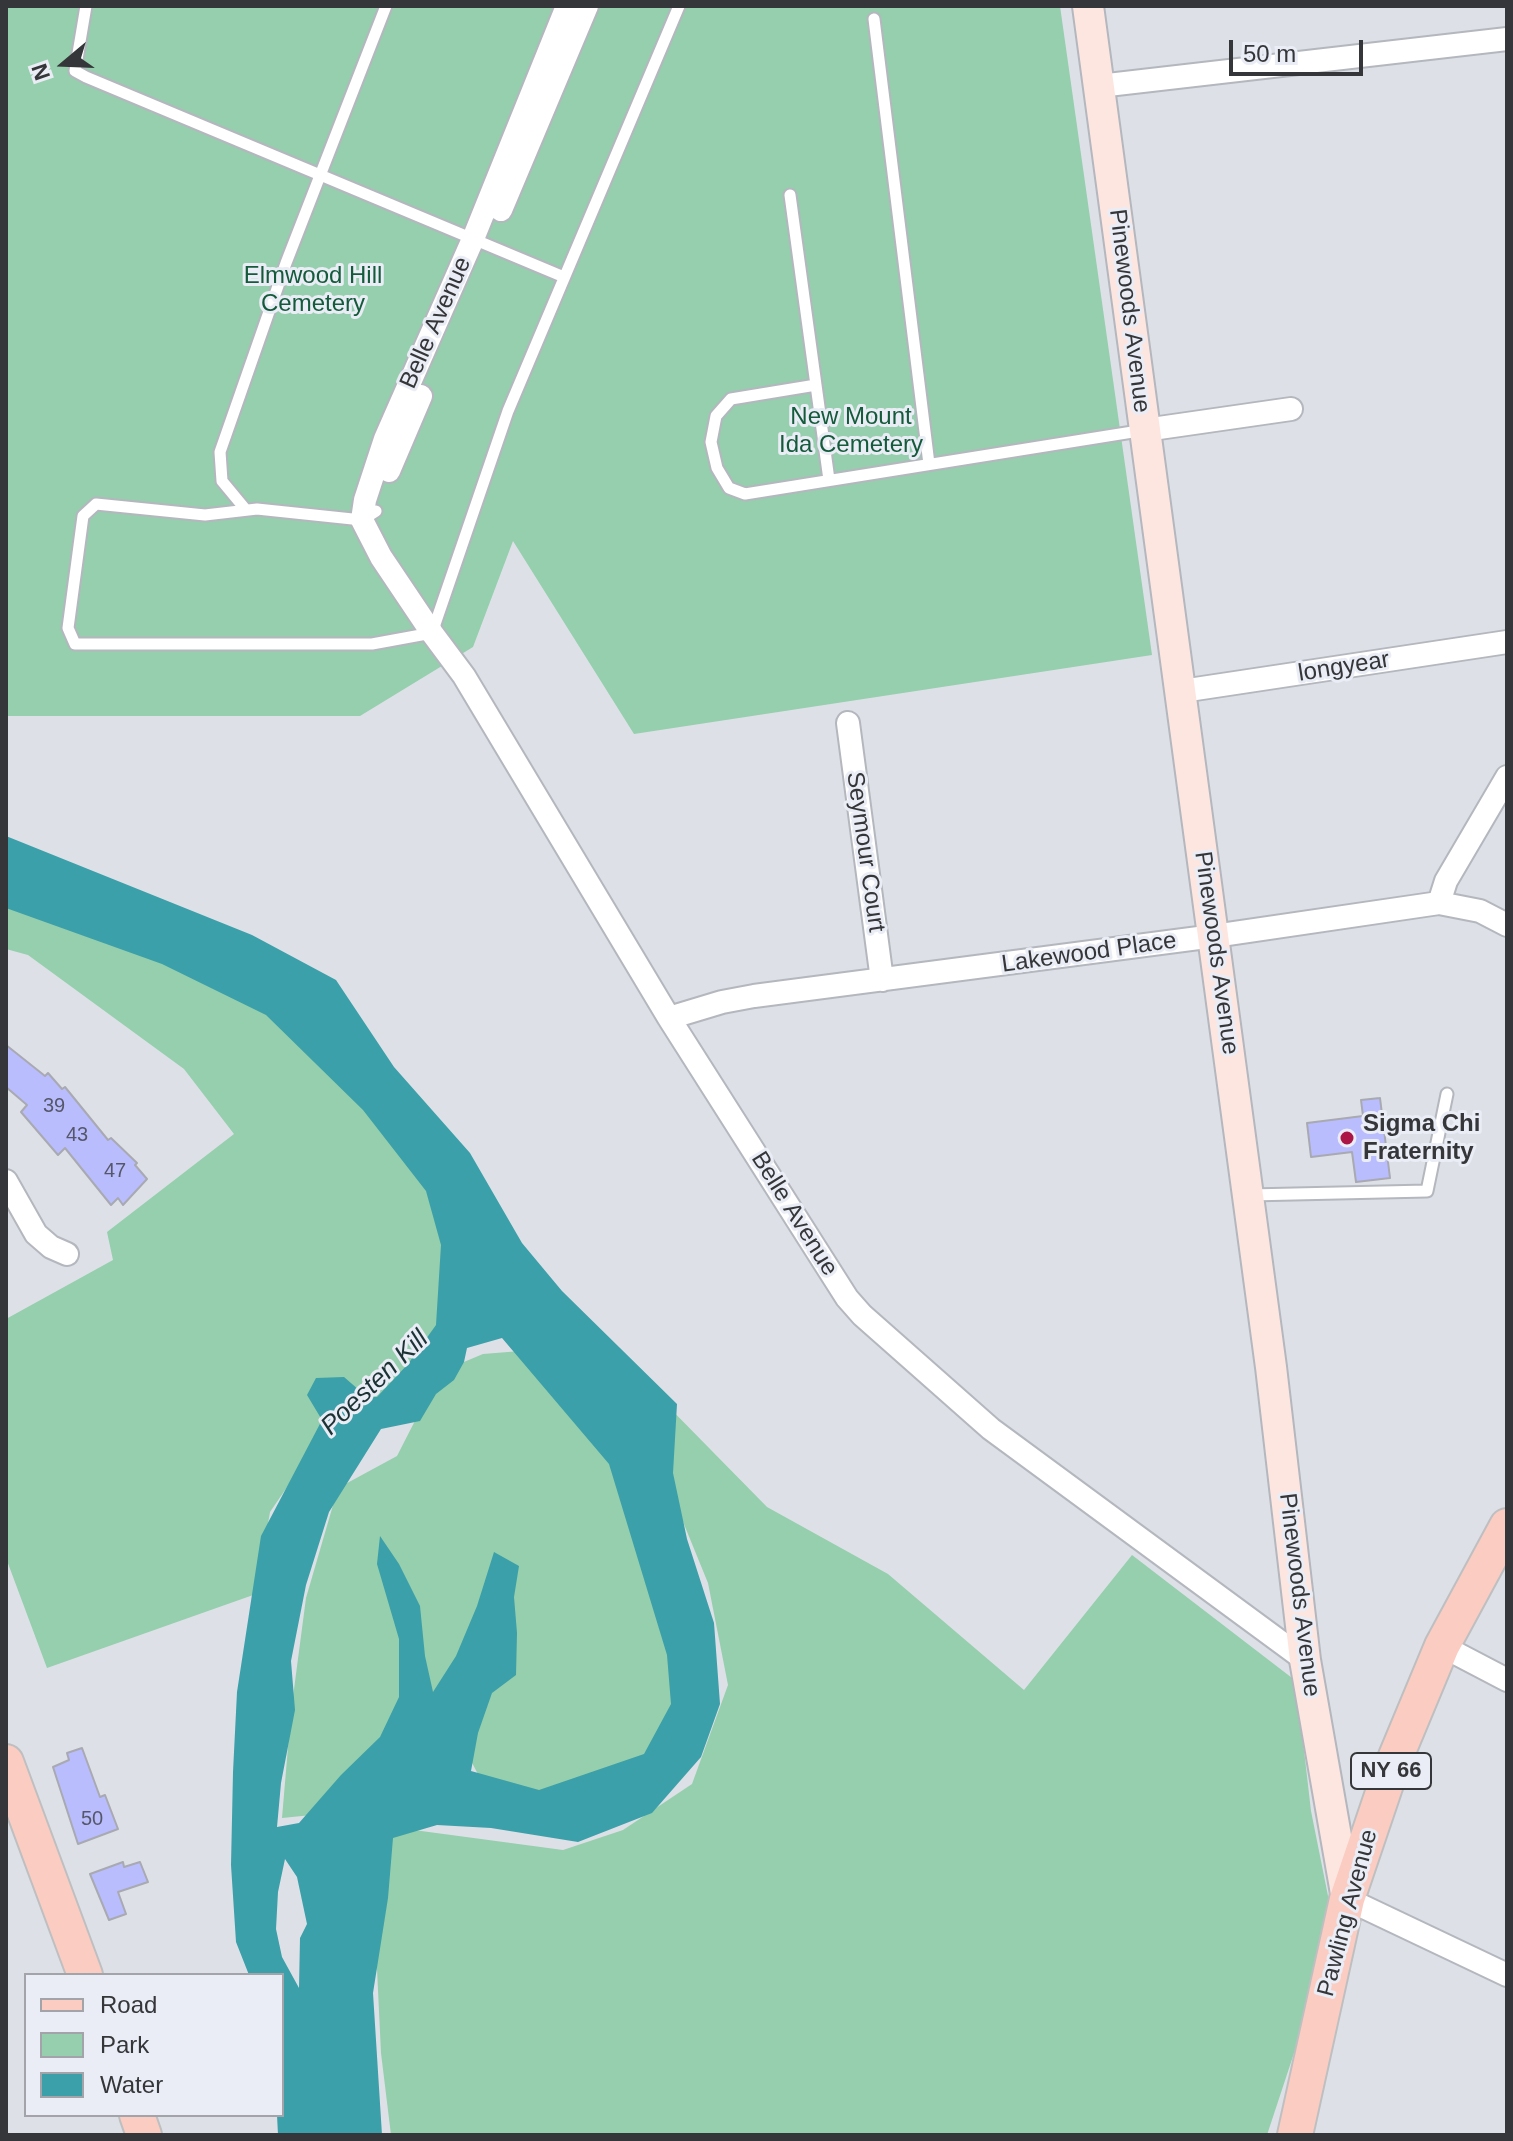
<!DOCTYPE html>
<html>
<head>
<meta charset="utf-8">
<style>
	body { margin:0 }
	#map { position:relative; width:1513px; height:2141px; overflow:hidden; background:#dde0e7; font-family:Arial,sans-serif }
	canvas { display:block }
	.frame { position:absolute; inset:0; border:8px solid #353639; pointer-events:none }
	.legend { position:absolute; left:24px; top:1973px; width:260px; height:144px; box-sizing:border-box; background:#eaedf5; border:2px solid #a2a4aa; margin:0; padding:10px 14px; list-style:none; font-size:24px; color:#353639 }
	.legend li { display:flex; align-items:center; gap:16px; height:40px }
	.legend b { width:40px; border:2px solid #a2a4aa }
	.north { position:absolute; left:24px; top:24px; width:80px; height:80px; -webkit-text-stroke:6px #eaedf5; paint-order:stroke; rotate:251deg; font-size:22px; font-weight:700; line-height:32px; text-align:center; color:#353639 }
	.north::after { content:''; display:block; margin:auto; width:28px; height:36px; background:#353639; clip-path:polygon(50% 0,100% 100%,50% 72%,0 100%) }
	.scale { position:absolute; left:1229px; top:40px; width:134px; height:36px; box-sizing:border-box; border:4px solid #353639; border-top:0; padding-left:10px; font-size:24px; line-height:28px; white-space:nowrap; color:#353639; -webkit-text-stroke:6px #eaedf5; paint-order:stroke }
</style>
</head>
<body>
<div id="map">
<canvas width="1513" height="2141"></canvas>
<div class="frame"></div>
<ul class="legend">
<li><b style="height:10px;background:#fbccc1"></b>Road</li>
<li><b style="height:22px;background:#95cfad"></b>Park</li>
<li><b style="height:22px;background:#3ba0a9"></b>Water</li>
</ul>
<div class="north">N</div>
<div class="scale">50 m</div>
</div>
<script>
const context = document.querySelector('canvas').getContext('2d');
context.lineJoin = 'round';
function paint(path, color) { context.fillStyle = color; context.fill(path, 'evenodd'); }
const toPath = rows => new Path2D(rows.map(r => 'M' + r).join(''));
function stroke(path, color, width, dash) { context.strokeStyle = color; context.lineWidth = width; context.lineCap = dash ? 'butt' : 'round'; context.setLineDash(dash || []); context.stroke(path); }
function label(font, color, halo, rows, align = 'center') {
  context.font = font + ' Arial,sans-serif'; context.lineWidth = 6; context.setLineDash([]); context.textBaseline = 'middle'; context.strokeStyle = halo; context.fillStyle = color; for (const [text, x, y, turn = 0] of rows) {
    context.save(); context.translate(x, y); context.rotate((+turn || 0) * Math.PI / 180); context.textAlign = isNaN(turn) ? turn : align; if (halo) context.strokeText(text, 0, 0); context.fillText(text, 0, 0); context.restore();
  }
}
paint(toPath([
	[6,6,1060,6,1152,655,634,734,513,541,473,647,360,716,6,716,6,483,8,466,6,466],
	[6,893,123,932,276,1018,361,1098,429,1188,448,1245,442,1325,380,1400,328,1427,270,1512,256,1594,47,1668,6,1558,6,1319,113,1260,107,1232,234,1134,184,1069,28,955,6,949],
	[598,1335,767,1507,888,1574,1024,1690,1132,1555,1296,1681,1311,1811,1332,1916,1299,2038,1267,2135,391,2135,381,2053,375,1927,384,1826,563,1850,623,1830,692,1784,728,1685,708,1583,659,1463],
	[558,1348,611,1426,673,1646,673,1708,643,1759,542,1795,480,1778,436,1694,312,1815,282,1818,291,1712,306,1598,338,1488,397,1456,440,1372,483,1354]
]), '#95cfad');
paint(toPath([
	[6,836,252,935,336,980,394,1067,470,1153,522,1243,562,1291,677,1404,673,1473,687,1539,714,1623,720,1704,701,1757,652,1813,578,1842,491,1828,437,1825,393,1838,388,1898,373,1993,382,2135,278,2135,277,2115,282,2115,282,1975,249,1975,236,1942,231,1865,233,1772,237,1692,261,1536,322,1420,307,1395,316,1378,344,1377,367,1397,377,1397,408,1364,436,1325,441,1245,426,1191,363,1110,266,1015,162,964,6,908],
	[502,1338,609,1464,667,1655,671,1704,644,1754,539,1790,471,1771,478,1733,492,1693,516,1675,517,1633,514,1597,519,1566,494,1552,477,1606,456,1656,433,1692,425,1656,420,1606,399,1564,380,1536,377,1564,399,1639,399,1697,380,1737,341,1775,299,1823,277,1827,281,1783,295,1710,291,1661,306,1585,329,1512,381,1429,420,1421,436,1394,454,1380,464,1362,467,1348],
	[285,1859,297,1877,307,1924,300,1938,299,1988,282,1957,276,1929,278,1892]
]), '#3ba0a9');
const building = toPath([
	[6,1045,45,1076,48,1073,62,1089,65,1087,108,1140,111,1138,137,1163,135,1165,147,1179,123,1205,118,1198,111,1205,65,1148,58,1155,21,1112,27,1105,6,1087,6,1045],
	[1380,1098,1390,1178,1356,1182,1352,1152,1311,1157,1307,1123,1363,1116,1361,1100,1380,1098],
	[82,1748,100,1797,105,1795,118,1829,78,1844,53,1767,69,1760,67,1753,82,1748],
	[123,1862,124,1867,140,1862,148,1882,118,1892,126,1914,109,1920,90,1874,123,1862]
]);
paint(building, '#b9bdfe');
stroke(building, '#a8a9b1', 2);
const lane = toPath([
	[86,6,75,71,86,77,564,277],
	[874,19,929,464],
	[790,195,829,480],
	[816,385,731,399,716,416,711,442,717,468,729,488,745,494,1145,430],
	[246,510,222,481,220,452,286,263,386,6],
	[376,511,362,520,257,509,205,515,96,504,83,516,68,628,75,644,372,644,432,633,508,411,679,6],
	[1250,1195,1427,1191,1447,1094]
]);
const street = toPath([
	[567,6,473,239,385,439,365,500,362,520,381,557,432,633,464,676,669,1018,847,1298,862,1315,991,1429,1305,1660],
	[1099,86,1507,39],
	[501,210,587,6],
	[1145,430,1291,409],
	[389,471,421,396],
	[1182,691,1507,642],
	[848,723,882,980],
	[1439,903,1446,881,1507,777],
	[669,1018,722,1002,754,996,1214,936,1439,903,1480,911,1507,925],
	[6,1181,36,1234,51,1247,67,1254],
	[1442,1646,1507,1680],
	[1347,1899,1507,1975]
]);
const secondary = toPath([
	[1088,6,1271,1367,1305,1660,1347,1899]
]);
const primary = toPath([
	[6,1762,85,1975],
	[137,2115,144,2135],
	[1295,2135,1347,1899,1392,1766,1442,1646,1507,1526]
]);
stroke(lane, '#b4b7be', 15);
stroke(street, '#b4b7be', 26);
stroke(secondary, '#b4b7be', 34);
stroke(primary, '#bebfc0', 38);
stroke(lane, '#fff', 11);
stroke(street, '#fff', 22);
stroke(secondary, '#fde6e0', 30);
stroke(primary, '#fbccc1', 34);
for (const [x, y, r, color] of [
	[1347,1138,8,"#ab1647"]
]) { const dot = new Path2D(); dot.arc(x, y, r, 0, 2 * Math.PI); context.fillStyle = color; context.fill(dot); stroke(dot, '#eaedf5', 3); }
label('20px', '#56586a', null, [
	["39",54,1106],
	["43",77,1135],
	["47",115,1171],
	["50",92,1819]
]);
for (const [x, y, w] of [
	[1391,1771,80]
]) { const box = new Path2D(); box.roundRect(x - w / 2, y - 18, w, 36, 6); context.fillStyle = '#eaedf5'; context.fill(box); stroke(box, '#353639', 2); }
label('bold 22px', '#353639', null, [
	["NY 66",1391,1771]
]);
label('24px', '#145b3b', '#eaedf5', [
	["Elmwood Hill",313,276],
	["Cemetery",313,304],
	["New Mount",851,417],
	["Ida Cemetery",851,445]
]);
label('24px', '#353639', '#eaedf5', [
	["Pinewoods Avenue",1129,311,83],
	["Belle Avenue",436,323,-66],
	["longyear",1344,667,-9],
	["Seymour Court",865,852,82],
	["Lakewood Place",1089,953,-8],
	["Pinewoods Avenue",1216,953,82],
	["Belle Avenue",794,1214,58],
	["Pinewoods Avenue",1299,1595,83],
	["Pawling Avenue",1348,1913,-75]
]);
label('bold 24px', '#353639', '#eaedf5', [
	["Sigma Chi",1363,1124],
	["Fraternity",1363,1152]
], 'left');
label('italic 26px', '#1c3335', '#eaedf5', [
	["Poesten Kill",375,1383,-44]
]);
</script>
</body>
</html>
